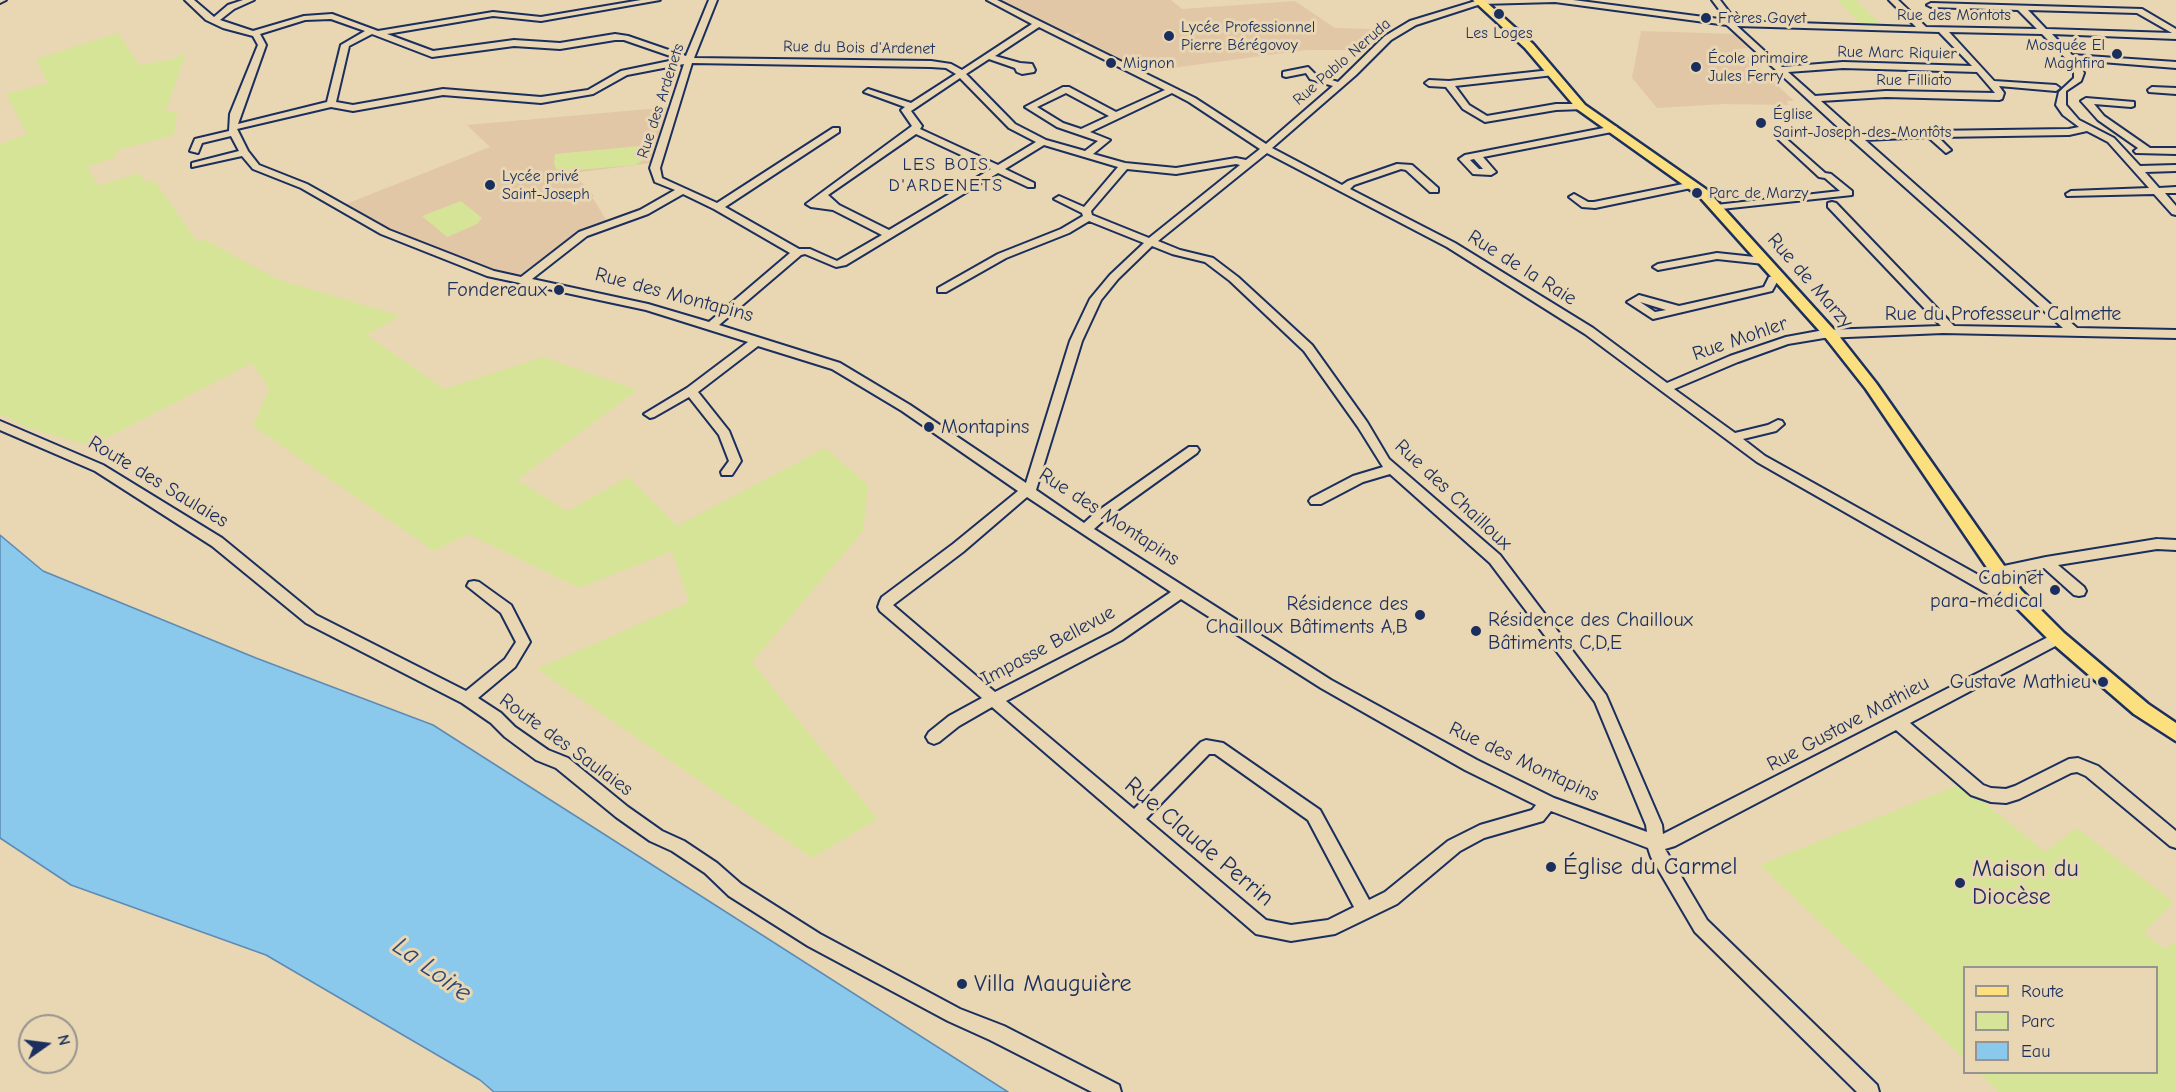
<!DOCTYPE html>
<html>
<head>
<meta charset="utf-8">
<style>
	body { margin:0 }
	#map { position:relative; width:2176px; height:1092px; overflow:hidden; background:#e9d6b3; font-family:"Comic Neue",sans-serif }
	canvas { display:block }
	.legend { position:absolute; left:1963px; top:966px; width:195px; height:108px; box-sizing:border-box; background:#e9d6b3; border:2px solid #979391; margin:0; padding:8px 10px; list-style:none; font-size:18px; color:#1b2f5e }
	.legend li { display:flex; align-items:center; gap:12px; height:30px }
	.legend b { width:30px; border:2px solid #979391 }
	.north { position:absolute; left:18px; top:1014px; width:60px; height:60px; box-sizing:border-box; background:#e9d6b3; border:2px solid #979391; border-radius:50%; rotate:76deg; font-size:16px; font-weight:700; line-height:24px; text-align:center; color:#1b2f5e }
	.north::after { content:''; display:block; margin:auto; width:21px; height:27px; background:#1b2f5e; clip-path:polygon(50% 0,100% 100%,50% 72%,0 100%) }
</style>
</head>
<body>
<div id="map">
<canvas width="2176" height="1092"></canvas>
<ul class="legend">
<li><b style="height:8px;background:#fce080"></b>Route</li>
<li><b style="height:16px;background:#d6e497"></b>Parc</li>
<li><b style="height:16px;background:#8ac9eb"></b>Eau</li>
</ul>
<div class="north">N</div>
</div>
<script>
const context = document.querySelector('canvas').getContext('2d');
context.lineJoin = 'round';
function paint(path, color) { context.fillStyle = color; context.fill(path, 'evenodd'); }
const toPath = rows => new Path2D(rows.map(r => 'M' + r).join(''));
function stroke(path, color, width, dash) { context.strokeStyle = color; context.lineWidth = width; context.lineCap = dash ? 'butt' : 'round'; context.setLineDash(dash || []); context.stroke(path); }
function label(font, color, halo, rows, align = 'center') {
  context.font = font + ' "Comic Neue",sans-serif'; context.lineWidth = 6; context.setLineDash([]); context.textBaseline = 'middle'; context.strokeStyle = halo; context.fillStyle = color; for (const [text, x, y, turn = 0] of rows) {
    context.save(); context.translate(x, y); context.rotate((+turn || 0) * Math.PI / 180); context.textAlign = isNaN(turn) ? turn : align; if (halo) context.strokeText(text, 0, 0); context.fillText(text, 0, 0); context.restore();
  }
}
paint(toPath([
	[998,0,1171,0,1182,9,1295,1,1335,28,1371,29,1368,50,1306,50,1142,72,1075,38,1081,34,1078,33,1073,35],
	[1641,31,1735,34,1748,48,1731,50,1741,51,1794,101,1786,101,1789,105,1723,104,1657,108,1632,78],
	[672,107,650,163,573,173,594,196,592,197,607,221,591,225,527,273,518,275,494,269,389,230,346,204,490,147,467,125]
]), '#e1c7a6');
paint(toPath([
	[1837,0,1856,0,1884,28,1863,27],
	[118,33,139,65,170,60,186,53,165,113,177,111,174,135,114,151,118,156,87,167,99,186,139,173,145,182,155,181,197,242,204,239,277,279,400,316,367,335,444,389,543,357,637,390,517,480,568,511,628,477,677,526,825,448,868,485,863,531,752,662,877,819,812,858,537,669,689,602,672,551,579,588,468,534,434,551,253,426,269,389,252,363,91,446,29,428,0,414,0,144,27,134,6,94,48,83,36,59],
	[649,145,645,159,635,165,566,171,556,169,554,164,555,154],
	[461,201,482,218,477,224,447,237,422,216],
	[1961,784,2045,852,2077,828,2173,902,2144,933,2164,949,2176,941,2176,1092,1999,1092,1979,1073,2156,1072,2156,968,1964,968,1964,1059,1760,865]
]), '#d6e497');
const water = toPath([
	[0,535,43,571,256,658,433,725,1008,1092,494,1092,480,1080,266,955,71,885,0,838,0,535]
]);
paint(water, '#8ac9eb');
stroke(water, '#5e8bb3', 1.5);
const minor = toPath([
	[0,0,6,0,0,3,0,0],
	[185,0,194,0,214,17,228,5,243,0,254,0,234,9,220,20,253,31,304,16,332,14,378,31,493,12,541,17,641,0,660,0,541,21,493,16,387,34,433,51,514,40,560,43,615,34,628,36,686,56,709,0,717,0,694,58,931,61,951,64,962,70,1032,24,987,0,997,0,1195,98,1266,144,1333,86,1310,79,1306,73,1286,77,1283,76,1283,72,1308,67,1316,75,1338,82,1385,36,1410,21,1479,0,1573,0,1727,20,1712,0,1720,0,1736,21,1916,27,1889,0,1898,0,1926,27,2037,29,2018,10,1931,7,1927,5,1931,3,2142,9,2176,29,2176,39,2052,34,2072,55,2176,62,2176,68,2077,60,2084,73,2081,81,2066,91,2066,105,2079,120,2114,138,2140,166,2176,165,2176,171,2145,172,2159,188,2176,187,2176,193,2165,193,2176,206,2176,215,2172,214,2154,194,2067,196,2066,194,2071,191,2149,188,2108,142,2087,131,2069,135,1938,137,1951,150,1946,153,1928,137,1865,140,2077,328,2176,330,2176,338,1943,333,1824,338,1788,344,1738,362,1674,389,1735,433,1768,425,1778,420,1782,421,1784,424,1776,431,1743,439,1765,456,1998,586,2020,591,2022,595,2020,599,2015,600,1990,595,1757,462,1585,334,1447,247,1267,153,1158,241,1180,250,1213,258,1238,277,1312,345,1367,422,1389,459,1500,555,1606,695,1662,825,1663,834,2058,632,2063,634,2065,638,2063,642,1910,723,1983,785,1991,788,2006,789,2015,786,2069,759,2078,758,2098,766,2176,831,2176,848,2170,846,2086,776,2077,772,2071,773,2019,799,2006,803,1991,802,1971,795,1896,730,1675,846,1665,849,1707,920,1877,1085,1879,1092,1857,1092,1695,932,1651,857,1648,848,1551,811,1543,821,1484,838,1460,851,1397,904,1335,934,1291,941,1256,934,992,707,959,726,939,742,934,744,929,742,926,737,929,732,949,716,982,698,880,611,878,607,880,601,882,597,953,544,1018,491,902,411,832,369,758,346,698,392,729,431,741,461,732,475,722,475,721,472,729,461,719,435,689,397,654,417,650,418,644,414,687,388,748,342,646,310,487,276,381,234,301,188,253,169,242,156,192,167,192,163,239,151,231,136,202,143,198,153,190,151,195,139,229,131,230,114,258,45,253,36,223,28,206,20,185,0],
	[1555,2,1727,25,1852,140,2063,328,1954,326,1836,203,1832,202,1828,203,1828,207,1941,326,1824,330,1786,337,1730,356,1667,383,1593,328,1455,243,1350,189,1354,185,1401,169,1406,170,1430,192,1438,192,1438,188,1412,165,1397,164,1348,181,1342,185,1272,148,1356,75,1391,40,1416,25,1481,4,1555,2],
	[2028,10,2137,13,2172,33,2046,29,2028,10],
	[331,19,365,31,341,45,327,102,238,124,266,45,260,34,305,20,331,19],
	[1737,26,1939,32,1972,66,1843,62,1782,67,1737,26],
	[1039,27,1165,90,1116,112,1069,87,1063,87,1025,107,1057,127,1098,141,1085,151,1046,140,1015,124,966,74,989,59,1015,68,1017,72,1022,74,1034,72,1035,70,1032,64,1020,63,995,56,1039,27],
	[1949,32,2042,34,2074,67,2074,78,2059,92,2056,105,2063,115,2079,127,2069,129,1930,131,1859,135,1821,101,1886,97,1999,100,2002,99,2004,93,1999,86,2056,91,2060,88,2056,85,1994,81,1949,32],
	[372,34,432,57,514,46,560,49,615,40,624,40,679,59,621,71,588,90,541,97,443,89,353,105,336,102,349,46,372,34],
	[692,63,931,67,946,68,956,74,911,103,868,89,864,92,905,107,901,110,912,126,806,204,811,207,833,210,882,235,837,261,810,249,799,249,725,207,839,132,839,128,833,128,717,203,662,178,660,168,692,63],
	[684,64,650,168,655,182,675,190,640,210,579,232,521,277,494,271,389,230,307,184,259,165,248,151,237,129,331,107,353,111,443,95,541,103,593,94,627,75,684,64],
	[1843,68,1977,72,1995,93,1886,91,1815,96,1788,72,1843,68],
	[960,78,1009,128,1036,142,998,165,920,129,922,126,911,111,960,78],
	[1066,93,1109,116,1081,129,1063,123,1037,107,1066,93],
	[1172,93,1189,102,1260,149,1246,160,1236,158,1176,168,1125,163,1093,154,1110,140,1090,132,1172,93],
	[916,134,991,169,889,230,839,205,828,195,916,134],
	[1044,145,1118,167,1084,207,1059,196,1054,199,1082,213,1083,216,1061,229,998,254,938,288,938,292,946,292,1006,258,1069,233,1089,221,1144,243,1110,275,1090,299,1070,341,1026,483,910,405,840,363,719,325,801,255,805,254,836,267,846,265,998,173,1028,187,1034,187,1034,183,1005,169,1044,145],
	[1236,164,1240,165,1149,238,1092,215,1091,211,1127,169,1176,174,1236,164],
	[683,194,714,209,790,253,709,322,648,304,532,279,587,236,648,214,683,194],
	[1152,246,1172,254,1205,262,1230,281,1304,351,1358,427,1383,467,1353,476,1311,498,1309,501,1311,504,1321,504,1363,482,1390,474,1490,563,1595,702,1646,825,1647,832,1554,798,1477,760,1331,680,1094,529,1105,519,1197,453,1199,450,1197,447,1189,447,1095,513,1084,523,1036,490,1082,341,1101,300,1118,279,1152,246],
	[1027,497,1171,592,1112,632,995,692,893,605,963,552,1027,497],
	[1181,599,1321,688,1465,770,1536,805,1532,810,1480,825,1448,841,1385,892,1369,900,1320,810,1223,743,1206,740,1201,742,1134,809,1006,701,1122,640,1181,599],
	[1209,754,1215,754,1308,820,1354,907,1328,920,1291,925,1266,920,1146,819,1209,754],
	[1551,70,1554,71,1554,75,1455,86,1469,105,1487,116,1556,104,1581,104,1586,107,1584,109,1556,110,1485,122,1463,109,1446,87,1429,86,1425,83,1429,80,1449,81,1551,70],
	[2152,87,2176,88,2176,94,2149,92,2148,90,2152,87],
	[2086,98,2134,102,2134,106,2131,107,2094,104,2104,116,2150,148,2176,148,2176,154,2136,153,2134,151,2138,148,2098,120,2081,101,2086,98],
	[1614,126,1617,127,1617,131,1483,157,1496,172,1491,175,1473,174,1459,159,1465,155,1614,126],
	[1474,159,1483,169,1479,169,1470,160,1474,159],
	[1782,135,1825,173,1831,174,1852,191,1852,195,1712,210,1712,206,1716,205,1840,191,1825,178,1819,177,1779,140,1777,138,1782,135],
	[1693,182,1696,183,1696,187,1595,208,1582,207,1569,197,1574,194,1588,202,1594,202,1693,182],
	[1717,253,1764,258,1769,261,1764,264,1717,259,1658,270,1653,267,1658,264,1717,253],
	[1780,275,1785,278,1777,282,1772,291,1653,319,1627,302,1639,295,1679,306,1764,287,1769,277,1780,275],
	[1640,302,1666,310,1655,312,1640,302],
	[0,421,103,465,222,538,316,615,466,691,505,659,516,642,501,613,467,586,469,582,474,581,479,582,511,605,530,642,515,667,478,698,501,713,515,727,548,750,568,758,628,807,662,831,684,841,717,863,741,884,820,934,960,1009,1004,1026,1119,1085,1121,1092,1092,1092,990,1040,948,1021,808,946,729,896,705,873,672,851,650,841,616,817,556,768,536,760,505,737,491,723,462,703,306,623,212,546,95,471,0,430,0,421],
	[2157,539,2176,540,2176,550,2157,549,2058,565,2084,587,2086,591,2084,595,2079,596,2074,595,2044,568,1999,577,1994,576,1992,572,1994,568,1999,567,2046,557,2157,539]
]);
const major = toPath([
	[1473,0,1484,0,1533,44,1585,105,1707,190,1835,331,1876,383,2021,590,2064,633,2148,704,2176,723,2176,741,2134,714,2052,643,2009,600,1866,389,1825,337,1699,196,1577,109,1525,48,1473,0]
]);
stroke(minor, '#1b2f5e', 4);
stroke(major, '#1b2f5e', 5);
paint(minor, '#e9d6b3');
paint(major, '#fce080');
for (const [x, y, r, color] of [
	[1499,14,6,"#1b2f5e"],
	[1706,18,6,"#1b2f5e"],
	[1169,36,6,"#1b2f5e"],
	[2117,54,6,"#1b2f5e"],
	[1111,63,6,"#1b2f5e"],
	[1696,67,6,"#1b2f5e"],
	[1761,123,6,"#1b2f5e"],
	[490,185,6,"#1b2f5e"],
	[1697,193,6,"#1b2f5e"],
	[559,290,6,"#1b2f5e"],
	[929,427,6,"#1b2f5e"],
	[2055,590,6,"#1b2f5e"],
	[1420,615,6,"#1b2f5e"],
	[1476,631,6,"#1b2f5e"],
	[2103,682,6,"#1b2f5e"],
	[1551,867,6,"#1b2f5e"],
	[1960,883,6,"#1b2f5e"],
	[962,984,6,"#1b2f5e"]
]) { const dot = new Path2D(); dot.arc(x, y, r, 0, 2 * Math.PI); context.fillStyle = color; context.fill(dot); stroke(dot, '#e9d6b3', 2); }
label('16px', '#1b2f5e', '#e9d6b3', [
	["Rue des Montots",1954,15],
	["Rue du Bois d'Ardenet",859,48,1],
	["Rue Marc Riquier",1897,53,1],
	["Rue Pablo Neruda",1342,62,-41],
	["Rue Filliato",1914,80],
	["Rue des Ardenets",661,101,-72]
]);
label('16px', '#1b2f5e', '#e9d6b3', [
	["Frères Gayet",1718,18],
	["Lycée Professionnel",1181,27],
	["Pierre Bérégovoy",1181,45],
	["Les Loges",1499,33,"center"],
	["Mosquée El",2105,45,"right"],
	["Maghfira",2105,63,"right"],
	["École primaire",1708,58],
	["Jules Ferry",1708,76],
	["Mignon",1123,63],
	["Église",1773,114],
	["Saint-Joseph-des-Montôts",1773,132],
	["Lycée privé",502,176],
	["Saint-Joseph",502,194],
	["Parc de Marzy",1709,193]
], 'left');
context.letterSpacing = '1.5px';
label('18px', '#1b2f5e', '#e9d6b3', [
	["LES BOIS",946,165],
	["D'ARDENETS",946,186]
]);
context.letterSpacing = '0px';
label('20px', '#1b2f5e', '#e9d6b3', [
	["Rue de la Raie",1522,268,32],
	["Rue de Marzy",1810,281,49],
	["Rue des Montapins",674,295,15],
	["Rue du Professeur Calmette",2003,314],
	["Rue Mohler",1740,339,-19],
	["Route des Saulaies",158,482,31],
	["Rue des Chailloux",1453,495,43],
	["Rue des Montapins",1109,517,33],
	["Impasse Bellevue",1048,646,-28],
	["Rue Gustave Mathieu",1848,724,-28],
	["Route des Saulaies",566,745,36],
	["Rue des Montapins",1524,762,25]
]);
label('20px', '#1b2f5e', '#e9d6b3', [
	["Fondereaux",547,290],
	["Montapins",941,427,"left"],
	["Cabinet",2043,578],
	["para-médical",2043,601],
	["Résidence des",1408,604],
	["Chailloux Bâtiments A,B",1408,627],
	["Résidence des Chailloux",1488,620,"left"],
	["Bâtiments C,D,E",1488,643,"left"],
	["Gustave Mathieu",2091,682]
], 'right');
label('24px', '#1b2f5e', '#e9d6b3', [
	["Rue Claude Perrin",1199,842,40]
]);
label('24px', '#1b2f5e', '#e9d6b3', [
	["Église du Carmel",1563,867],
	["Maison du",1972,869],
	["Diocèse",1972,897],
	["Villa Mauguière",974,984]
], 'left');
label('italic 26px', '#2c4673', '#e9d6b3', [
	["La Loire",432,970,36]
]);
</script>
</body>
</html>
